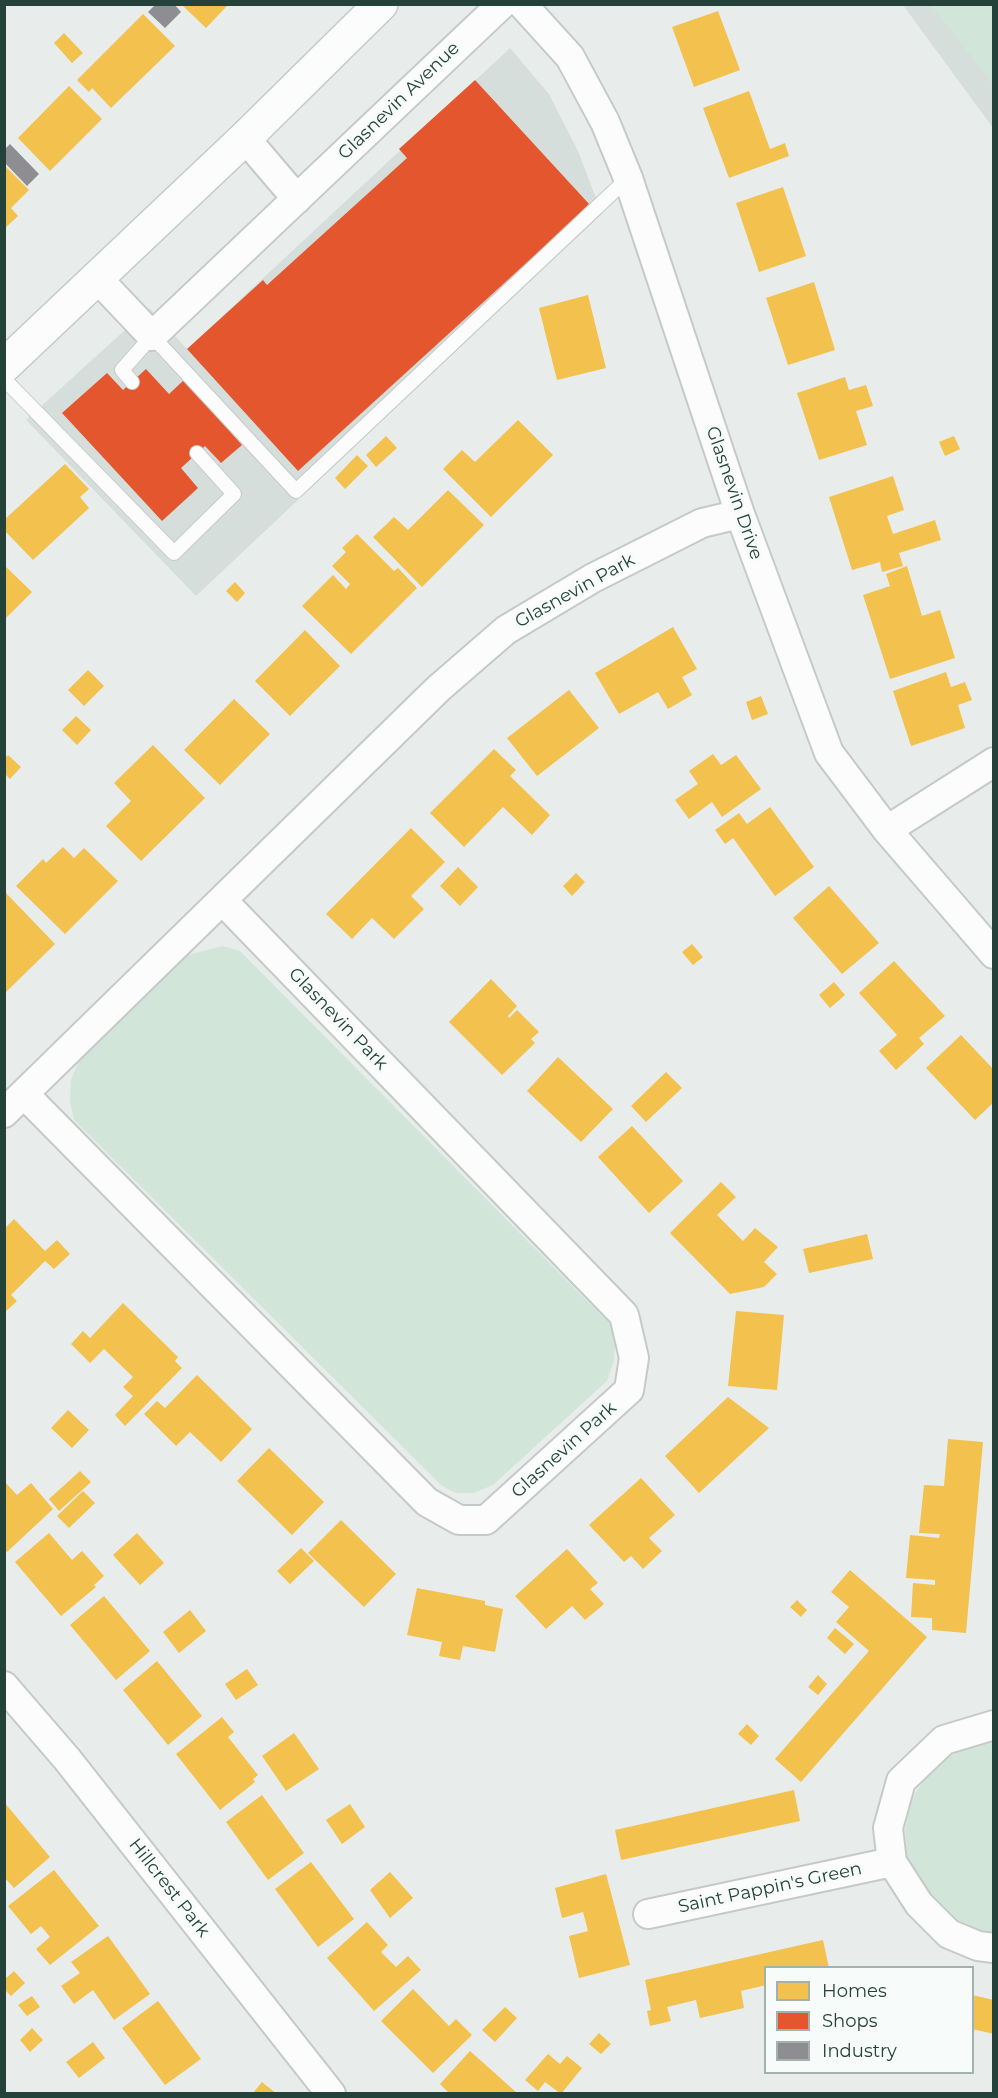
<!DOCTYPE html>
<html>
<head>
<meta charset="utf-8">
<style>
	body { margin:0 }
	#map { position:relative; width:998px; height:2098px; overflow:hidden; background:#e8edeb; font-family:Montserrat,sans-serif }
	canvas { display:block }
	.frame { position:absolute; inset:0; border:6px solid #24423a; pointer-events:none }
	.legend { position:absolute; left:764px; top:1966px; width:210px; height:108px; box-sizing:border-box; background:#f7fbf9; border:2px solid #a3b1ad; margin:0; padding:8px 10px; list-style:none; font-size:18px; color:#24423a }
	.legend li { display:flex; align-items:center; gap:12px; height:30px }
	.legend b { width:30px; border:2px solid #a3b1ad }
</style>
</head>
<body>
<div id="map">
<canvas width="998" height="2098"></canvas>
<div class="frame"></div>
<ul class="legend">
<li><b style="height:16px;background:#f2c14e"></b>Homes</li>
<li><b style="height:16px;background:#e4572e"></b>Shops</li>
<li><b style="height:16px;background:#8d8d92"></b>Industry</li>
</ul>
</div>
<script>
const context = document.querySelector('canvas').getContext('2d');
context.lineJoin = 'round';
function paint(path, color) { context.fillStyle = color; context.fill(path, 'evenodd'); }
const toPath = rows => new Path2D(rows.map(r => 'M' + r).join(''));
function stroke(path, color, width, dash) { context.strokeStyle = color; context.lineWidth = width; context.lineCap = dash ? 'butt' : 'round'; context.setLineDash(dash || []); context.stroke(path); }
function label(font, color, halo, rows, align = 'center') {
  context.font = font + ' Montserrat,sans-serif'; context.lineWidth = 6; context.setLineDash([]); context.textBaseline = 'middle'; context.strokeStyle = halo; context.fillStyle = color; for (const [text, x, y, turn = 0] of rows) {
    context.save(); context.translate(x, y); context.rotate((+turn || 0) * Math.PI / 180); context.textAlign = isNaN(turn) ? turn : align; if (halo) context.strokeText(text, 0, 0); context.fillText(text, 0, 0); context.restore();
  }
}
paint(toPath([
	[903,5,993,5,993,128],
	[510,48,549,94,578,151,602,214,196,596,26,420,149,308,187,349]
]), '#d6dedb');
paint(toPath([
	[931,5,993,5,993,84],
	[223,946,240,951,611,1325,615,1345,614,1361,607,1381,493,1485,474,1493,456,1493,442,1486,74,1120,70,1102,71,1080,78,1063,188,955],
	[993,1739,993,1935,972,1932,942,1915,907,1860,905,1829,912,1798,929,1772,953,1752]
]), '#d1e6d8');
paint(toPath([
	[182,5,228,5,206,28],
	[718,11,740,70,694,87,672,27],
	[143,14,175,46,111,108,92,88,89,92,77,80],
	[64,33,83,53,72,63,54,43],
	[69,86,102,119,50,171,18,138],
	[749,91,770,149,785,143,789,156,729,178,703,108],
	[4,165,29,190,11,208,18,216,4,229],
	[783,187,806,256,759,272,736,203],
	[814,282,835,350,788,365,766,298],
	[588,295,606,368,557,380,539,308],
	[845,377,849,390,866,385,873,406,856,411,867,445,819,460,797,393],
	[518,420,553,455,491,517,443,469,462,450,475,462],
	[386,436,397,448,376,467,366,455],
	[954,436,960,449,945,456,939,442],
	[357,455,368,466,345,489,335,478],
	[65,464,89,489,80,497,89,508,33,560,4,530,4,520],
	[893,476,904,510,887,516,893,534,935,520,941,540,899,553,903,566,882,572,880,562,852,570,829,497],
	[448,490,484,525,422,587,373,537,394,517,408,530],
	[357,534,394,571,398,568,417,588,351,654,302,606,333,575,346,589,350,584,332,566,346,552,342,548],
	[4,565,32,592,4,620],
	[907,566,922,616,940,610,955,658,890,679,863,595,890,586,886,574],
	[235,582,245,593,237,602,226,591],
	[673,627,697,669,682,677,692,695,668,709,658,692,619,714,595,673],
	[305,630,340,666,290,716,255,681],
	[88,670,104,686,84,706,68,690],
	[946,672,951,687,965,682,972,700,958,705,965,728,911,746,893,691],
	[569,690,599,728,537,776,507,738],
	[761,696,768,714,752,720,746,702],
	[234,699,270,734,220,785,184,750],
	[76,716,91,730,77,745,62,730],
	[153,745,205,798,141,861,106,826,131,801,114,783],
	[494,749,516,770,510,776,550,815,532,835,503,807,464,847,430,813],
	[713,754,721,765,736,755,761,789,722,817,712,802,689,819,675,800,698,784,689,771],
	[8,755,21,767,10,779,4,773,4,759],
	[770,807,814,867,775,896,733,838,725,844,715,830,739,813,747,824],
	[411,828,445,862,411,896,424,909,394,939,372,918,352,939,326,914],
	[63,847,74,858,84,848,118,881,65,934,16,886,43,859,46,863],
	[458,867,478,887,460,906,440,886],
	[576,873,585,882,572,896,563,886],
	[829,886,879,943,842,974,793,918],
	[6,893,55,944,4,994,4,895],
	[692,944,703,957,693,965,682,952],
	[894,961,945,1016,919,1038,924,1044,896,1070,879,1051,897,1035,859,993],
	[491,979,517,1006,508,1016,509,1018,517,1010,539,1032,531,1039,535,1043,502,1075,449,1022],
	[834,982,845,995,830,1008,819,995],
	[961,1035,994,1070,994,1102,975,1120,926,1068],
	[558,1057,613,1109,581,1142,527,1091],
	[666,1072,682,1088,646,1122,631,1106],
	[632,1126,683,1181,649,1213,598,1157],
	[721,1182,736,1197,717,1215,743,1241,755,1228,778,1247,764,1262,777,1274,764,1287,730,1294,670,1233],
	[14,1219,45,1251,57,1240,70,1254,54,1269,45,1261,11,1295,17,1301,4,1313,4,1229],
	[867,1234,873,1259,809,1273,803,1249],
	[123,1303,178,1357,175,1361,182,1368,125,1426,115,1415,133,1396,123,1387,133,1377,104,1349,90,1363,71,1344,83,1331,90,1338],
	[736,1311,784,1315,777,1390,728,1386],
	[197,1375,252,1429,221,1462,190,1432,176,1446,144,1414,157,1401,165,1408],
	[728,1397,769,1428,699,1493,665,1456],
	[68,1410,89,1430,72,1448,51,1428],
	[948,1439,983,1442,966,1633,932,1630,932,1618,911,1617,913,1583,935,1585,935,1580,906,1578,910,1535,939,1538,940,1534,919,1533,924,1485,944,1486],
	[269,1448,324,1502,292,1535,237,1481],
	[80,1471,91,1482,59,1511,49,1499],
	[641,1478,675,1515,649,1538,662,1551,643,1569,631,1556,624,1562,589,1525],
	[4,1481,17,1495,31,1483,53,1509,7,1552,4,1549],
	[83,1491,95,1503,69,1528,57,1516],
	[341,1520,396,1574,364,1607,308,1553],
	[49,1533,72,1560,82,1551,104,1576,94,1585,96,1587,61,1616,15,1562],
	[137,1533,164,1563,140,1585,113,1555],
	[301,1548,314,1561,290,1584,277,1571],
	[567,1549,598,1583,590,1589,604,1604,585,1620,572,1606,546,1629,515,1596],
	[850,1570,927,1637,801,1782,775,1759,869,1651,836,1622,849,1607,831,1592],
	[417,1588,485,1601,485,1605,503,1609,495,1652,463,1646,460,1660,439,1656,442,1642,407,1635],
	[104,1596,150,1651,116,1680,70,1625],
	[797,1600,807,1610,801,1617,790,1607],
	[190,1610,206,1631,179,1653,163,1632],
	[835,1628,854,1644,845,1654,827,1638],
	[157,1661,202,1716,168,1745,123,1690],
	[247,1669,258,1685,236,1700,225,1684],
	[818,1675,827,1684,818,1695,808,1687],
	[222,1717,234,1732,228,1737,258,1775,253,1779,255,1782,220,1810,176,1754],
	[747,1724,759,1736,751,1745,738,1734],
	[294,1733,319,1769,286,1791,262,1756],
	[794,1790,800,1821,621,1860,615,1830],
	[262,1795,304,1853,268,1880,226,1822],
	[4,1802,50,1857,14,1888,4,1877],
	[350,1804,365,1827,342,1844,326,1820],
	[311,1862,354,1919,318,1947,275,1889],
	[54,1870,99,1926,50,1965,36,1949,50,1937,41,1926,31,1934,8,1906],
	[390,1872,413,1898,390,1918,370,1890],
	[606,1874,630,1965,579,1978,569,1936,588,1931,583,1912,562,1918,555,1888],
	[367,1922,388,1945,381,1952,396,1967,408,1956,421,1970,374,2011,327,1958],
	[108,1936,150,1994,114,2020,93,1990,74,2004,61,1986,80,1973,71,1962],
	[823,1940,829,1968,766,1968,766,1985,741,1991,744,2008,700,2018,696,2000,667,2007,671,2021,650,2026,647,2011,651,2010,645,1980],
	[14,1971,25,1983,11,1996,4,1989,4,1980],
	[413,1989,449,2026,456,2019,472,2035,433,2073,381,2021],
	[972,1995,994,2000,994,2034,972,2029],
	[32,1996,40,2007,27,2016,18,2005],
	[158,2001,201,2059,165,2085,122,2028],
	[505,2007,517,2018,495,2042,482,2030],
	[32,2028,43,2040,30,2052,20,2040],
	[599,2033,611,2044,601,2054,589,2044],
	[93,2042,105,2058,79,2078,66,2062],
	[470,2051,497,2075,518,2094,450,2094,440,2084],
	[548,2054,560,2064,567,2056,582,2068,561,2094,545,2082,538,2091,525,2080],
	[262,2082,277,2094,252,2094]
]), '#f2c14e');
paint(toPath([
	[475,80,590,205,298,471,187,349,263,280,267,285,407,158,399,149],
	[146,369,169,394,184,380,242,445,221,463,205,446,181,468,198,488,162,521,62,413,107,373,123,390]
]), '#e4572e');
paint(toPath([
	[156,4,174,4,181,12,165,28,148,12],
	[10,144,39,174,27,186,4,162,4,150]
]), '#8d8d92');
const service = toPath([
	[4,379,174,553,234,494,197,453],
	[132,382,122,370,152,336,296,491,628,178]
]);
const minor = toPath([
	[522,4,570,57,605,122,628,178,740,514,829,753,887,830,994,954],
	[245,138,297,199],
	[97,278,152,336,502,4],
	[887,830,994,762],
	[24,1094,427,1502,459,1520,486,1520,629,1390,634,1358,624,1315,222,900],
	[4,1113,439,688,506,630,593,578,702,523,740,514],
	[4,1686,67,1759,331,2094],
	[994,1725,944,1740,901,1781,888,1828,892,1862,919,1904,949,1934,978,1946,994,1948],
	[648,1914,892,1862]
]);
const secondary = toPath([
	[4,366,245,138,381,4]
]);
stroke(service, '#c5cac8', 16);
stroke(minor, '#c5cac8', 32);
stroke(secondary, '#c3cbc8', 36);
stroke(service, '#fcfcfc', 14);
stroke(minor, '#fcfcfc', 28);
stroke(secondary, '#fcfcfc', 33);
label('18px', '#24423a', '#f7fbf9', [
	["Glasnevin Avenue",399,101,-44],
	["Glasnevin Drive",734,493,71],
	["Glasnevin Park",575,591,-29],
	["Glasnevin Park",338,1019,46],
	["Glasnevin Park",564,1450,-42],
	["Hillcrest Park",169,1888,52],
	["Saint Pappin's Green",770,1888,-12]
]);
</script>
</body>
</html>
